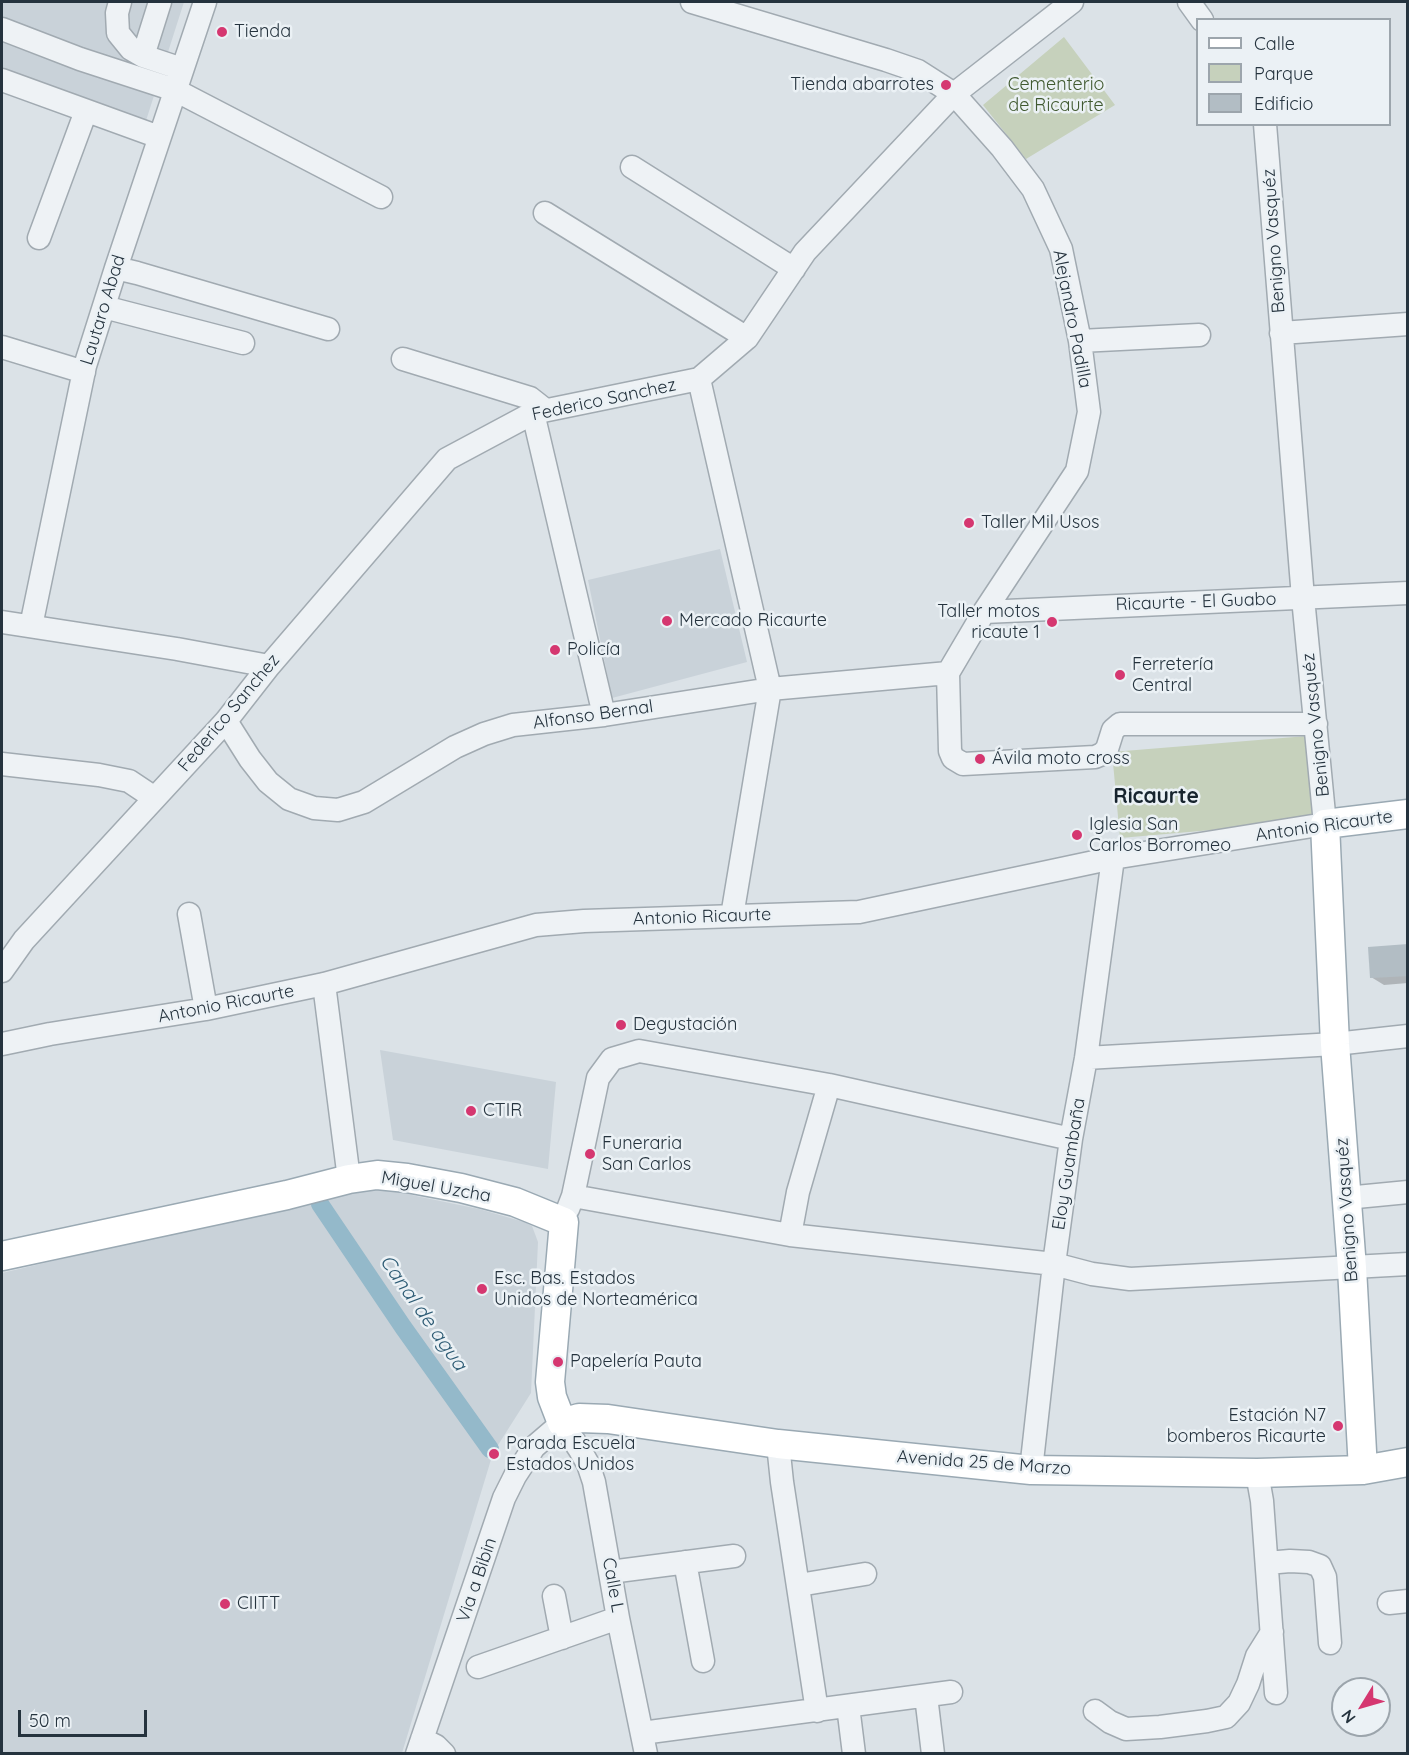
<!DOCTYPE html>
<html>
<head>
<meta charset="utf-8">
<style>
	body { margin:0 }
	#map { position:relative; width:1409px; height:1755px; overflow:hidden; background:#dbe2e7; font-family:Quicksand,sans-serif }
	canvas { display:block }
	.frame { position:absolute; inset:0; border:3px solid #25333e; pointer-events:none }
	.legend { position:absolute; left:1196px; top:18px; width:195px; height:108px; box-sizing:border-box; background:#ebf1f5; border:2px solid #9ca5ac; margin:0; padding:8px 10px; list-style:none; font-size:18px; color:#25333e }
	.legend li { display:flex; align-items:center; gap:12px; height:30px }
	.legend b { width:30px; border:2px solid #9ca5ac }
	.north { position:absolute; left:1331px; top:1677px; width:60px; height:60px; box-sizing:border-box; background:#ebf1f5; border:2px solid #9ca5ac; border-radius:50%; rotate:233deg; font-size:16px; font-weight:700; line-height:24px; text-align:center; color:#25333e }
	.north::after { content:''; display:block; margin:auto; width:21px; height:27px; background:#d53770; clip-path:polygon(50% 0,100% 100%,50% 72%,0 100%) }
	.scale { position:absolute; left:18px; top:1710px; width:129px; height:27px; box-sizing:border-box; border:3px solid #25333e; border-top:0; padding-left:8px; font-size:18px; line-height:21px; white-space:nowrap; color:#25333e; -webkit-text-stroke:4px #ebf1f5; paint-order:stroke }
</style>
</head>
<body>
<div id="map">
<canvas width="1409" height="1755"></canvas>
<div class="frame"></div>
<ul class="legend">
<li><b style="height:8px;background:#fff"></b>Calle</li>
<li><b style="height:16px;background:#c6d1bc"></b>Parque</li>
<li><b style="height:16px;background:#b2bdc4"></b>Edificio</li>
</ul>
<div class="north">N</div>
<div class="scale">50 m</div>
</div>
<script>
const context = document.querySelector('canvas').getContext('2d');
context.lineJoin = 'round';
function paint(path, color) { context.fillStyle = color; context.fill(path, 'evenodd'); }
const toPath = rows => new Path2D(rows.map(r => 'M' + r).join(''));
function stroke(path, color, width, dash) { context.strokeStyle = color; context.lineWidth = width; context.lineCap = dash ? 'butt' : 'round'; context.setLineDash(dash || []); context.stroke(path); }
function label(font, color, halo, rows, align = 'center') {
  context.font = font + ' Quicksand,sans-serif'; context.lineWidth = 5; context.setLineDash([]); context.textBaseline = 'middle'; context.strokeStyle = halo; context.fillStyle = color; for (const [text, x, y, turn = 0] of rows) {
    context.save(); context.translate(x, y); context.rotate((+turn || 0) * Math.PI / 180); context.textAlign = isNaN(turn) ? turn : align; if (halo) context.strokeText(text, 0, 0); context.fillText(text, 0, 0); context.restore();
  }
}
paint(toPath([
	[2,2,184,2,143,130,2,75],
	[720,549,747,662,612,698,588,580],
	[380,1050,556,1082,548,1169,393,1140],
	[389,1189,416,1196,479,1209,524,1222,532,1226,538,1242,531,1393,493,1453,402,1753,2,1753,2,1273,317,1199,362,1190]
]), '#c9d2d9');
paint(toPath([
	[1064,37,1115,105,1026,159,983,105],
	[1307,736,1315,821,1120,838,1112,752]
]), '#c6d1bc');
paint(toPath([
	[1408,946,1408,983,1384,985,1371,977]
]), '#0003');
stroke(toPath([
	[320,1204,403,1327,490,1449]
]), '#94b9ca', 18);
paint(toPath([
	[1408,944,1408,976,1370,978,1368,947]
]), '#b2bdc4');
const minor = toPath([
	[120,2,117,13,118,33,131,49,143,56,182,69],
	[1189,2,1202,20],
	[2,29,80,59,175,90,381,197],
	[143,56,160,2],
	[2,80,159,137],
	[632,167,794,269],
	[545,213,747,338],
	[39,238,86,111],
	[116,268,137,273,328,329],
	[104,307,243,343],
	[1281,333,1408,324],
	[1080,341,1199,335],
	[2,347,84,372],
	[403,359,530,398,544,409],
	[699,379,770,689,732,916],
	[533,413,604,715],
	[984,612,1408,593],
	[2,622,177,649,269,666],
	[31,626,85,366,116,268,205,2],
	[948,673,950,751,953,758,963,764,1095,757,1102,754,1107,749,1113,730,1120,724,1316,724],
	[226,721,250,759,268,782,289,799,314,808,338,810,364,802,455,747,484,734,513,725,604,715,770,689,948,673,984,612,1077,471,1089,412,1080,341,1061,249,1033,189,1002,148,954,94,918,71,886,60,692,2],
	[2,764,99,775,129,781,147,793,154,799],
	[189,914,206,1009],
	[2,971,24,940,226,721,269,666,447,459,533,413,699,379,747,338,805,252,954,94,1072,2],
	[324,984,349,1179],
	[2,1044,50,1034,206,1009,324,984,536,925,584,921,859,912,1113,858,1325,824,1303,598,1265,124],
	[1086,1058,1335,1044,1408,1036],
	[573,1196,790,1235,1054,1264,1092,1274,1130,1279,1408,1264],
	[1346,1198,1408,1192],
	[568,1209,573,1196,598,1078,612,1059,639,1051,829,1085,1071,1139],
	[790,1235,798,1192,829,1085],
	[778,1444,782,1482,817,1711],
	[1031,1470,1054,1264,1071,1139,1086,1058,1113,858],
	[1257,1473,1262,1501,1276,1693],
	[685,1562,703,1661],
	[1267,1563,1290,1561,1309,1562,1320,1566,1325,1577,1330,1643],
	[610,1572,734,1556],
	[799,1585,865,1574],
	[554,1596,562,1638],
	[1389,1603,1408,1601],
	[478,1667,618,1618],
	[926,1696,933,1754],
	[848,1706,854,1754],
	[1095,1711,1110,1722,1126,1729,1160,1727,1207,1721,1226,1717,1239,1703,1248,1684,1257,1656,1272,1632],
	[642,1733,951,1692],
	[422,1739,436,1746,444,1754],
	[417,1754,504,1498,515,1476,534,1447,562,1423,580,1450,588,1464,594,1482,618,1618,646,1754]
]);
const major = toPath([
	[2,1256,287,1195,349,1179,377,1175,407,1178,461,1188,515,1202,564,1222,550,1382,552,1397,562,1423,579,1418,608,1419,778,1444,1031,1470,1257,1473,1363,1470,1408,1462],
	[1363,1470,1352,1268,1335,1044,1325,824,1408,814]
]);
stroke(minor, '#a1aab1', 25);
stroke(major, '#9aa9b3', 31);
stroke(minor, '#eef2f5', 22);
stroke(major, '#fff', 28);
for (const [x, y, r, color] of [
	[222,32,6,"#d53770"],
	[946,85,6,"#d53770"],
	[969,523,6,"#d53770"],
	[667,621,6,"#d53770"],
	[1052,622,6,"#d53770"],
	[555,650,6,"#d53770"],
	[1120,675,6,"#d53770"],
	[980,759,6,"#d53770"],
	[1077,835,6,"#d53770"],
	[621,1025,6,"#d53770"],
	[471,1111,6,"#d53770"],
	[590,1154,6,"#d53770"],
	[482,1289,6,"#d53770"],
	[558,1362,6,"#d53770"],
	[1338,1426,6,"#d53770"],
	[494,1454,6,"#d53770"],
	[225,1604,6,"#d53770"]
]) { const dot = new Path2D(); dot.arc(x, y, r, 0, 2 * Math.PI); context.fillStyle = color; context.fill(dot); stroke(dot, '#ebf1f5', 2); }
label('18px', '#25333e', '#ebf1f5', [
	["Tienda",234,32],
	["Tienda abarrotes",934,85,"right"],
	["Taller Mil Usos",981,523],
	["Taller motos",1040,612,"right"],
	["ricaute 1",1040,633,"right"],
	["Mercado Ricaurte",679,621],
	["Policía",567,650],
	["Ferretería",1132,665],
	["Central",1132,686],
	["Ávila moto cross",992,759],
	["Iglesia San",1089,825],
	["Carlos Borromeo",1089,846],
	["Degustación",633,1025],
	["CTIR",483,1111],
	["Funeraria",602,1144],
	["San Carlos",602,1165],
	["Esc. Bas. Estados",494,1279],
	["Unidos de Norteamérica",494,1300],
	["Papelería Pauta",570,1362],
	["Estación N7",1326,1416,"right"],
	["bomberos Ricaurte",1326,1437,"right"],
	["Parada Escuela",506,1444],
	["Estados Unidos",506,1465],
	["CIITT",237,1604]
], 'left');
label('18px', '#415a31', '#ebf1f5', [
	["Cementerio",1056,85],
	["de Ricaurte",1056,106]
]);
label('18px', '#25333e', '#ebf1f5', [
	["Benigno Vasquéz",1274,241,-94],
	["Lautaro Abad",103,310,-73],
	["Alejandro Padilla",1072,319,79],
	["Federico Sanchez",604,400,-12],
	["Ricaurte - El Guabo",1196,602,-2],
	["Federico Sanchez",229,713,-50],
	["Alfonso Bernal",593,715,-8],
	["Benigno Vasquéz",1316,725,-96],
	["Antonio Ricaurte",1324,826,-8],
	["Antonio Ricaurte",702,917,-2],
	["Antonio Ricaurte",226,1004,-11],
	["Eloy Guambaña",1069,1164,-81],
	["Miguel Uzcha",436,1187,10],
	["Benigno Vasquéz",1347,1210,-94],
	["Avenida 25 de Marzo",984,1463,4],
	["Via a Bibin",477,1580,-71],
	["Calle L",613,1585,80]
]);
label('italic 20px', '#2d5b74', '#ebf1f5', [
	["Canal de agua",423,1313,55]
]);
label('bold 21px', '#17242e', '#ebf1f5', [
	["Ricaurte",1156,797]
]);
</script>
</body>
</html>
